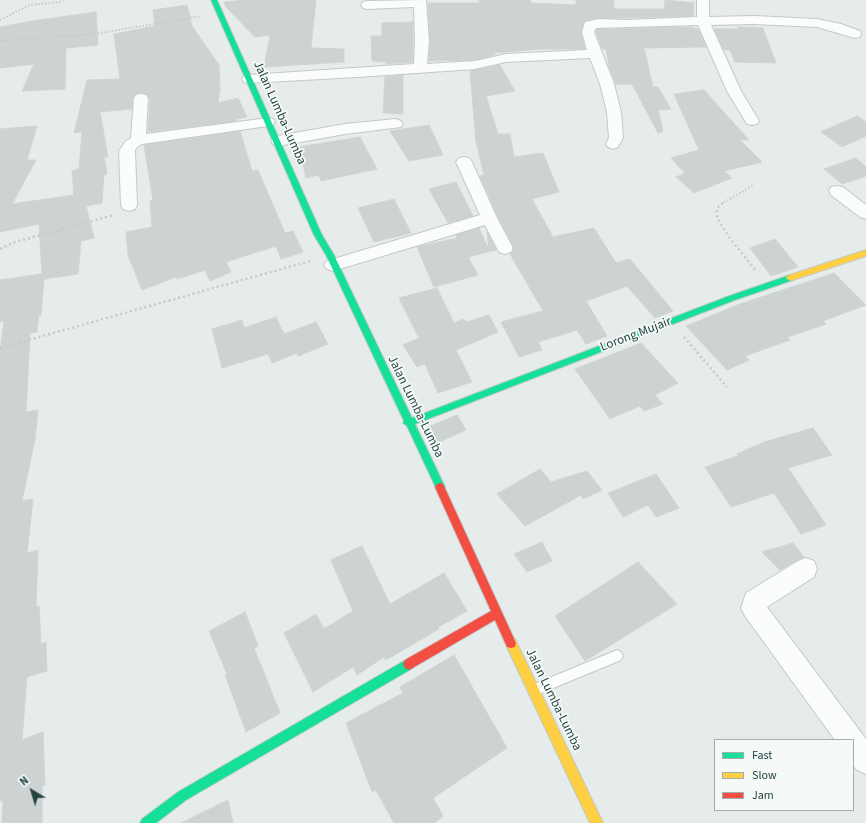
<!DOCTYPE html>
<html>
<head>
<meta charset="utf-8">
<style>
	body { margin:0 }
	#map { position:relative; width:866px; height:823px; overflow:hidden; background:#e6eceb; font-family:"Source Sans 3",sans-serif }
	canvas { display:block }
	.legend { position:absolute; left:714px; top:739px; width:140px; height:72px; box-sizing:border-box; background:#f5faf9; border:1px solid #a1b0af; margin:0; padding:5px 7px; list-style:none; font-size:12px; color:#22423f }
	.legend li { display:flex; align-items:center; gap:8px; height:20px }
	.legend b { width:20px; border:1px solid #a1b0af }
	.north { position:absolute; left:12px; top:771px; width:40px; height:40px; -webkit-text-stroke:3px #f5faf9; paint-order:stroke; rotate:322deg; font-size:11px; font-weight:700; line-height:16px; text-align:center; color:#22423f }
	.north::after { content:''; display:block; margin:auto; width:14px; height:18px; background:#22423f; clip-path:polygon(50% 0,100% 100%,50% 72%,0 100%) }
</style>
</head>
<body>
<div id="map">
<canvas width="866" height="823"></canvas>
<ul class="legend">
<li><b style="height:5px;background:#16e098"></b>Fast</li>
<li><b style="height:5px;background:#ffcf43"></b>Slow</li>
<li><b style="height:5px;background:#f24e42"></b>Jam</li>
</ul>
<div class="north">N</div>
</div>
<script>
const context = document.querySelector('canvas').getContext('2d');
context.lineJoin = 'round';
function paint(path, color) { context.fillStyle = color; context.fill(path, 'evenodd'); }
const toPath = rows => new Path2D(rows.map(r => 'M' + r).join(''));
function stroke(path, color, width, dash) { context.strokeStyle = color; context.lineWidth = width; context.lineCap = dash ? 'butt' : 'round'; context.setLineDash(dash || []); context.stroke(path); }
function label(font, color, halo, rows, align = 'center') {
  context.font = font + ' "Source Sans 3",sans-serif'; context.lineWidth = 3.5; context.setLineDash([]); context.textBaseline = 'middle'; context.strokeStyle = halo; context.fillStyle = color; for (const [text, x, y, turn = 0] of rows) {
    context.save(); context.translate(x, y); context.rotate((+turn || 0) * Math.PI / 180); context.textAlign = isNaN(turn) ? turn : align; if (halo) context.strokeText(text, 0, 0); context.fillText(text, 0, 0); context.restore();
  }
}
const building = toPath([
	[247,0,316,0,311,48,344,49,344,62,264,67,270,35,255,37,226,7,224,2,247,0],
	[479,0,530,0,531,3,576,5,576,0,614,0,614,9,664,9,665,0,694,3,693,16,626,18,599,18,585,21,581,32,585,49,540,49,494,53,495,55,475,60,429,61,430,41,428,3,479,3,479,0],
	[187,5,192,26,219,65,220,89,218,103,238,98,247,117,236,119,237,121,148,132,150,98,147,94,141,93,136,94,133,97,132,109,100,112,108,157,104,157,107,174,104,175,102,203,86,206,94,238,81,241,78,274,44,279,41,315,39,315,37,332,30,333,26,412,38,410,35,439,22,501,33,499,27,553,38,550,36,607,39,606,41,644,46,642,47,671,27,677,22,740,43,732,45,785,42,786,42,823,2,823,3,800,0,801,0,352,4,321,0,322,0,280,42,274,39,224,0,232,0,129,37,126,27,160,36,160,12,204,74,195,72,171,79,169,82,132,74,133,87,80,120,79,114,34,155,26,153,10,187,5],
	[96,12,98,45,66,48,65,89,22,91,34,64,0,68,0,27,32,21,96,12],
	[413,22,413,62,386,64,386,62,372,61,371,36,382,36,382,23,413,22],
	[692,27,692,28,698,29,706,47,644,48,653,87,658,87,671,109,658,110,663,131,658,133,632,84,616,84,609,67,606,49,602,49,596,32,597,29,692,27],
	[738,27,763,28,776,63,735,62,730,50,724,50,714,29,739,29,738,27],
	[500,65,515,91,486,96,498,134,510,134,514,157,543,153,559,192,532,199,553,237,594,228,616,263,630,259,673,311,655,318,627,286,586,301,607,336,586,344,577,330,538,342,542,350,519,357,501,322,543,311,510,254,514,247,498,217,481,178,480,176,484,175,476,142,470,71,500,65],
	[403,75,403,114,383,113,385,77,403,75],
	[704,90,749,140,740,140,762,162,724,171,732,178,694,193,676,177,685,173,671,158,699,150,674,94,704,90],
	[857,116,866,122,866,136,842,147,821,132,857,116],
	[429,125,443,155,409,161,390,131,429,125],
	[240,131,252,171,258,170,285,233,293,231,303,252,281,259,276,246,226,262,231,272,210,281,205,270,177,279,176,277,142,290,128,255,126,232,152,227,150,201,153,200,144,145,240,131],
	[360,137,377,169,321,181,319,175,306,178,299,147,360,137],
	[856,158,866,167,866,176,842,184,824,169,856,158],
	[456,182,473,216,448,223,429,189,456,182],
	[394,199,411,233,374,242,358,208,394,199],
	[479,228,489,250,487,232,496,250,468,257,478,275,434,287,417,247,457,238,456,235,479,228],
	[775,239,798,267,771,276,750,248,775,239],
	[834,273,866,305,823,321,826,324,787,337,790,340,745,356,749,360,727,370,686,326,740,304,834,273],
	[437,288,454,323,464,319,466,322,489,315,498,332,456,350,472,382,438,393,425,364,417,367,403,345,419,338,399,298,437,288],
	[276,317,284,334,316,322,328,344,298,356,297,353,272,363,268,354,222,368,212,329,242,320,244,328,276,317],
	[641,343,678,383,655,395,663,404,644,411,640,406,610,419,575,369,641,343],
	[457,415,466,430,437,443,428,427,457,415],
	[813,428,832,455,788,468,826,525,801,534,774,493,731,507,705,467,738,456,737,454,764,442,813,428],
	[540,469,551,482,587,471,602,490,583,499,581,495,525,526,497,494,540,469],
	[656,474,679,508,656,517,648,505,623,517,608,493,656,474],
	[542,542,552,561,527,572,514,554,542,542],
	[793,543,804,557,780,570,762,552,793,543],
	[362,546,390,604,444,573,467,611,438,627,439,629,386,660,384,657,357,675,353,667,313,692,284,633,316,614,324,629,353,611,331,560,362,546],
	[638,562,677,604,585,661,555,616,638,562],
	[245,612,258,646,254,648,280,713,246,732,225,675,227,674,209,631,245,612],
	[454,655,507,748,433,798,443,816,435,823,394,823,376,790,372,792,346,723,403,693,400,687,454,655],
	[228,800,233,823,181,823,228,800]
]);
paint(building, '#cdd3d2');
stroke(building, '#cfd5d4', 1);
const lane = toPath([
	[617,650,621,652,623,656,621,660,534,696,530,694,528,690,530,686,617,650]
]);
const street = toPath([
	[426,0,429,41,427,64,475,61,506,54,587,50,582,32,585,22,599,19,626,20,697,17,697,0,709,0,709,17,754,16,817,19,841,24,860,31,861,34,860,37,855,38,817,27,754,24,711,25,741,91,759,121,757,124,752,125,747,124,727,91,698,25,596,28,594,32,614,84,621,112,623,138,618,147,613,149,608,147,606,144,609,138,607,112,600,84,590,58,506,62,475,69,357,77,249,83,244,82,242,79,244,76,249,75,414,64,415,41,414,7,367,9,363,8,361,5,363,2,367,1,426,0],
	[141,94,146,95,148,98,146,134,268,118,273,119,275,122,273,125,268,126,142,144,136,148,135,151,137,205,135,209,129,211,123,209,121,205,119,151,125,142,131,138,134,98,136,95,141,94],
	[396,119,401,121,403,124,401,127,345,134,278,146,273,144,271,141,273,138,278,136,345,124,396,119],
	[464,157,469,158,472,162,497,218,513,248,511,252,505,254,499,252,485,225,333,271,327,269,324,265,327,261,480,215,456,162,459,158,464,157],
	[837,186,843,187,866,205,866,219,860,217,831,195,829,191,831,187,837,186],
	[806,558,814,561,817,569,814,577,767,607,866,739,866,774,857,770,853,765,853,740,835,740,745,616,741,608,746,593,798,561,806,558]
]);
const fast = toPath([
	[211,0,217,0,322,235,334,255,412,418,729,296,790,275,794,278,793,280,735,300,415,424,445,487,443,490,440,491,437,490,407,426,403,423,404,421,326,255,314,235,211,0],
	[409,658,413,660,415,664,413,668,186,800,156,823,140,823,142,819,178,792,409,658]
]);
const slow = toPath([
	[866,250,866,256,790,281,786,278,787,276,866,250],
	[511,638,515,639,603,823,590,823,507,647,506,643,507,639,511,638]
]);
const jam = toPath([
	[440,483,443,484,516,643,515,647,511,648,507,647,495,620,409,670,405,668,403,664,405,660,491,611,435,487,437,484,440,483]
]);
stroke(lane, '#c3c9c8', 2);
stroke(street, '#c3c9c8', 2);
stroke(fast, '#c2cac8', 2);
stroke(slow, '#c2cac8', 2);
stroke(jam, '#c2cac8', 2);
stroke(toPath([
	[0,20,29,5,60,2,63,0],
	[0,41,94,34,202,16],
	[721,204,754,185]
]), '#c2cbcb', 2, [1.5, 2]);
stroke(toPath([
	[723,203,717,208,717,218,729,237,756,271],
	[0,249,12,243,114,215],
	[684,337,727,387],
	[0,348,310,261]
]), '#c2cbcb', 2.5, [2, 3]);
paint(lane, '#fbfcfc');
paint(street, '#fbfcfc');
paint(fast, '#16e098');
paint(slow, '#ffcf43');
paint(jam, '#f24e42');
label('13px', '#22423f', '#f5faf9', [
	["Jalan Lumba-Lumba",279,113,66],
	["Lorong Mujair",636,335,-21],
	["Jalan Lumba-Lumba",415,407,64],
	["Jalan Lumba-Lumba",553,700,64]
]);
</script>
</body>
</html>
